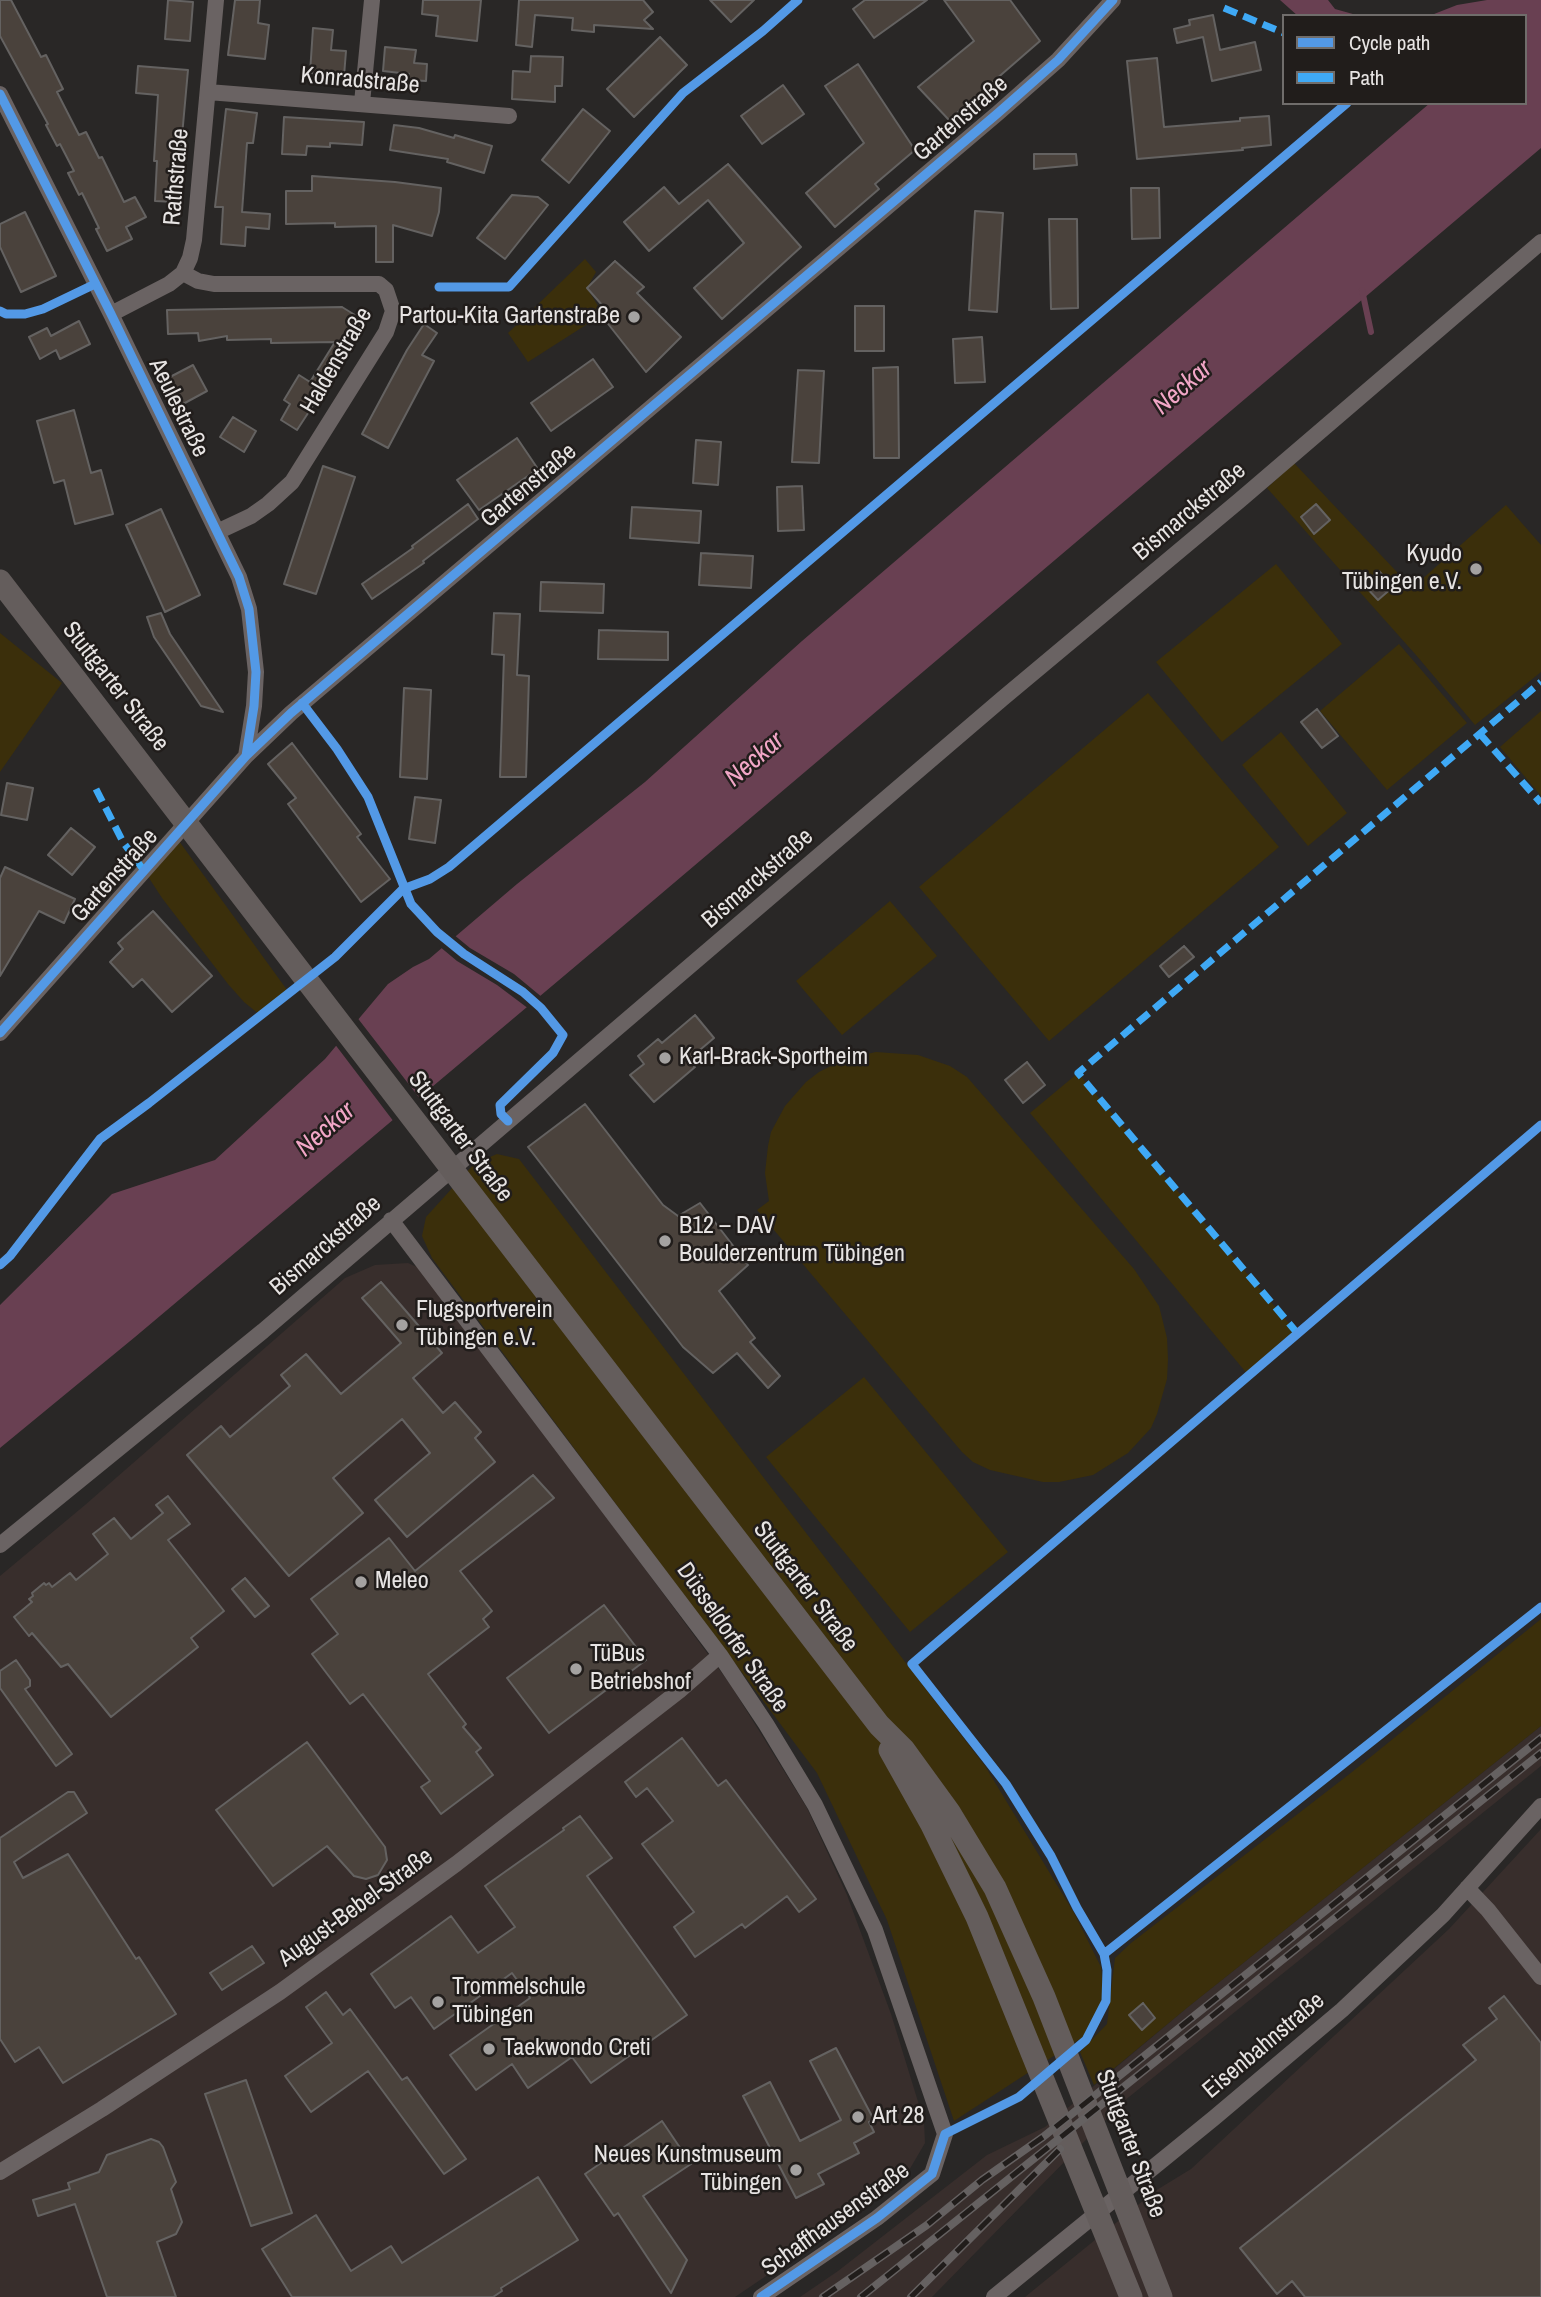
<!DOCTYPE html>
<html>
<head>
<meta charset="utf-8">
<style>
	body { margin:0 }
	#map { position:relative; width:1541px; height:2297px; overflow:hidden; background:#292726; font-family:"Archivo Narrow",sans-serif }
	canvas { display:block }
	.legend { position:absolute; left:1282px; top:14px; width:245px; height:91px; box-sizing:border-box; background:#211d1b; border:2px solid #706d6b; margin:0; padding:9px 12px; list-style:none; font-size:21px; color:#e7e4e3 }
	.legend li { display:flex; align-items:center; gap:14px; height:35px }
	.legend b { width:35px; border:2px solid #706d6b }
</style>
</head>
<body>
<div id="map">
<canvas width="1541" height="2297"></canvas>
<ul class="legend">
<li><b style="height:9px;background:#5399e6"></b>Cycle path</li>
<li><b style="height:9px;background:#3fa9f5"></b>Path</li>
</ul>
</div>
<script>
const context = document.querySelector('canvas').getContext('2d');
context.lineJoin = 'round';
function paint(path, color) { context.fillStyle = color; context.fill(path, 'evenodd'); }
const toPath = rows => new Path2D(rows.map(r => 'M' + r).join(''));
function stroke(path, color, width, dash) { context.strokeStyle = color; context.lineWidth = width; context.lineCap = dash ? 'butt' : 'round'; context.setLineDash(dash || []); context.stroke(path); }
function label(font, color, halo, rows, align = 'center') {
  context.font = font + ' "Archivo Narrow",sans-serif'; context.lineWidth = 5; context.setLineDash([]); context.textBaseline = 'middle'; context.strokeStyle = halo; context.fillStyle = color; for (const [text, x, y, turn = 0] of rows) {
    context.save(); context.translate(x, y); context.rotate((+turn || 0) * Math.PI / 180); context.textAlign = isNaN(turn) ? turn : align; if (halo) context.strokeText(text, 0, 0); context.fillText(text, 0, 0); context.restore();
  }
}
paint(toPath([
	[408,1263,424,1270,730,1684,807,1808,847,1895,891,2014,924,2121,925,2143,908,2172,865,2209,735,2297,0,2297,0,1576,85,1505,345,1278,375,1265],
	[1541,1726,1541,1766,1124,2101,932,2297,800,2297,838,2271,987,2155,1045,2127,1188,2007],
	[1541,1829,1541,2297,1025,2297,1155,2191,1191,2169,1449,1929]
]), '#382e2c');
paint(toPath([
	[585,259,596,272,587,288,603,314,528,362,508,333],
	[1294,463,1412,588,1506,505,1541,545,1541,672,1475,725,1416,655,1267,488],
	[1276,564,1342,644,1222,742,1156,662],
	[0,633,62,683,0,772],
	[1399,644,1467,723,1387,790,1320,711],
	[1148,693,1279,847,1049,1041,919,887],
	[1541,711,1541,796,1500,747],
	[1281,732,1347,813,1308,846,1242,765],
	[176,837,290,994,260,1015,244,1002,228,984,162,898,145,872],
	[890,901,937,956,842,1035,796,981],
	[876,1052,918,1055,950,1066,967,1077,1134,1269,1159,1306,1167,1338,1168,1359,1167,1379,1157,1414,1151,1428,1128,1453,1093,1475,1059,1482,1043,1482,990,1470,973,1462,962,1452,757,1210,769,1201,765,1173,768,1146,771,1132,785,1106,806,1082,819,1072,845,1059],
	[1078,1073,1298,1334,1249,1376,1030,1113],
	[497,1154,519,1159,985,1766,1074,1913,1101,1967,1104,1998,1089,2033,954,2121,887,1920,817,1773,432,1258,422,1236,426,1217,474,1164],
	[864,1377,1008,1552,910,1632,766,1457],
	[1541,1619,1541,1726,1188,2007,1094,2085,1080,2052,1107,2024,1115,1958,1131,1943,1352,1772]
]), '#3b2f0b');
paint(toPath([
	[1280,0,1328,0,1335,9,1360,16,1298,16],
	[1487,0,1541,0,1541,148,609,938,135,1337,0,1448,0,1305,112,1194,215,1160,325,1059,388,984,413,967,429,959,517,884,645,782,802,641,1430,103,1525,103,1525,16,1429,16,1457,5]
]), '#694052');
paint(toPath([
	[453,934,470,948,514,974,543,998,529,1009,497,985,457,961,439,946],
	[356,1016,421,1100,394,1122,334,1043]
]), '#292726');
stroke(toPath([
	[1362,290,1371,332]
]), '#694052', 6);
const building = toPath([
	[0,0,11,0,41,57,46,55,63,89,57,92,79,135,86,132,99,158,102,157,124,202,135,197,146,217,126,227,132,239,107,251,96,229,99,228,82,193,79,195,68,173,74,171,60,144,57,146,46,125,48,124,0,36,0,0],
	[168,0,193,2,190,41,165,39,168,0],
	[235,0,260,0,258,23,269,25,265,59,228,55,235,0],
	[423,0,481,0,477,41,436,36,438,16,422,14,423,0],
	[519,0,643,0,653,12,644,20,653,29,594,25,594,32,572,30,573,18,535,15,532,47,516,45,519,0],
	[710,0,754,0,731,22,710,0],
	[865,0,927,0,874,38,853,9,865,0],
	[944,0,1010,0,1040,41,949,120,918,87,974,41,944,0],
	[1213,15,1220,50,1255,42,1261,70,1212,81,1203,37,1177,43,1174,29,1190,25,1189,20,1213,15],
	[313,28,333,30,331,50,346,51,344,76,310,73,313,28],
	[660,37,687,65,634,117,607,89,660,37],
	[385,47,416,50,414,63,427,64,426,81,408,80,409,74,383,71,385,47],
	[531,56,563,57,562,86,555,86,555,102,512,99,513,71,530,72,531,56],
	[1157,58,1164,127,1240,121,1240,118,1269,116,1271,145,1242,148,1243,150,1137,159,1127,61,1157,58],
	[858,64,915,150,875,184,879,189,835,227,806,193,864,143,825,86,858,64],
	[138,66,188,70,176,202,155,201,157,161,154,161,158,95,136,93,138,66],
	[783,85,804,114,762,144,741,116,783,85],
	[226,109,257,113,253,143,247,143,242,212,270,214,269,229,246,227,245,246,221,244,223,207,215,207,226,109],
	[583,109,610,131,569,183,542,160,583,109],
	[284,117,364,122,362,145,330,143,330,147,307,146,306,155,282,154,284,117],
	[394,125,419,128,454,138,455,135,492,146,484,173,447,162,448,159,390,150,394,125],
	[1034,154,1076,154,1077,165,1034,169,1034,154],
	[728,164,801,247,722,319,694,288,744,243,708,200,649,251,624,222,664,187,679,204,728,164],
	[312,176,395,182,441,188,439,212,432,236,393,225,393,262,376,262,376,226,335,227,335,223,286,224,286,191,312,191,312,176],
	[1131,188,1159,188,1160,238,1132,239,1131,188],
	[512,195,538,197,548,205,505,259,477,238,512,195],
	[975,211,1003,213,997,312,969,310,975,211],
	[25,212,56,276,21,292,0,247,0,224,25,212],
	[1049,219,1077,219,1078,308,1051,309,1049,219],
	[615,261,644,287,637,293,681,337,646,372,605,320,610,314,587,288,615,261],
	[855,306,884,306,884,351,855,351,855,306],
	[342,307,363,320,331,382,329,381,297,430,281,420,290,404,284,400,299,375,310,382,335,342,271,343,271,339,227,340,227,336,199,341,198,333,168,334,167,310,342,307],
	[79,321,90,344,60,359,56,350,40,359,29,337,47,328,51,336,79,321],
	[424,324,437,333,422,355,434,361,388,448,362,434,407,350,424,324],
	[982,337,985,382,955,383,953,339,982,337],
	[593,359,613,387,551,431,531,403,593,359],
	[193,365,207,391,183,404,170,377,193,365],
	[898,367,899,458,874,458,873,368,898,367],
	[798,370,824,371,819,463,792,462,798,370],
	[74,410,91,473,101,470,113,514,75,524,64,480,54,483,37,421,74,410],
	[233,417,256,431,244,452,220,437,233,417],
	[517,438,538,469,479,510,457,480,517,438],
	[696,440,721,442,718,485,693,483,696,440],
	[323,466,355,477,316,594,284,584,323,466],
	[802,486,804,530,778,531,777,487,802,486],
	[468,504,478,519,423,561,424,563,372,599,362,584,413,548,412,546,468,504],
	[1316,504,1330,520,1314,534,1301,517,1316,504],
	[632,507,701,511,699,543,630,538,632,507],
	[161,509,200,595,165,612,126,525,161,509],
	[701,553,753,556,751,588,699,585,701,553],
	[1379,571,1393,587,1378,600,1364,585,1379,571],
	[541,582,604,584,603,613,540,611,541,582],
	[161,613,170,634,223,712,201,706,154,637,147,617,161,613],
	[494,613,520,614,517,675,529,676,526,777,500,777,504,655,492,654,494,613],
	[599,630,668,632,668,660,598,659,599,630],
	[404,688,431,690,427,779,400,777,404,688],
	[1317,709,1338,736,1322,748,1301,722,1317,709],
	[292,743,361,834,357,837,390,879,361,902,288,804,296,798,268,764,292,743],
	[7,783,33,788,27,820,1,815,7,783],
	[415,797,441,800,435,843,409,839,415,797],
	[71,828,95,847,72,875,48,855,71,828],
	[5,867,75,899,64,923,39,911,0,976,0,878,5,867],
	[153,911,212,976,172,1012,142,979,133,987,110,962,123,949,118,943,153,911],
	[1184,946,1194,957,1169,977,1160,966,1184,946],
	[695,1015,714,1038,688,1060,695,1067,654,1102,630,1075,644,1064,638,1056,658,1039,662,1043,695,1015],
	[1027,1062,1045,1085,1023,1103,1005,1080,1027,1062],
	[585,1104,663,1205,678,1216,700,1203,748,1265,719,1291,755,1338,750,1342,780,1376,768,1388,737,1353,713,1373,683,1347,528,1147,585,1104],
	[381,1282,442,1353,413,1378,443,1413,455,1402,481,1432,475,1438,495,1462,407,1537,375,1500,430,1453,402,1419,333,1478,363,1513,289,1576,187,1455,221,1426,230,1437,290,1386,281,1375,306,1354,341,1394,401,1343,362,1298,381,1282],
	[533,1475,554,1498,460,1571,492,1611,483,1619,489,1627,428,1674,466,1724,463,1727,481,1748,476,1752,493,1775,441,1814,421,1787,430,1781,363,1694,350,1704,312,1654,338,1634,311,1599,389,1538,415,1571,533,1475],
	[168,1496,190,1524,168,1540,224,1611,191,1638,198,1647,111,1717,68,1664,61,1667,32,1633,29,1636,14,1617,32,1602,29,1599,33,1596,32,1593,44,1583,46,1585,49,1583,52,1587,70,1573,76,1580,108,1554,93,1534,114,1518,131,1539,163,1513,156,1505,168,1496],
	[245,1578,269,1606,255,1617,232,1589,245,1578],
	[604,1605,646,1660,549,1733,507,1678,604,1605],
	[16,1660,30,1680,30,1686,25,1689,72,1754,56,1766,0,1688,0,1671,16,1660],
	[682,1738,718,1786,726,1780,816,1899,799,1912,787,1896,745,1928,742,1924,695,1957,674,1927,694,1912,642,1844,673,1821,647,1788,636,1797,625,1782,682,1738],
	[307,1742,385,1847,387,1860,378,1875,366,1879,354,1876,327,1846,273,1886,216,1810,307,1742],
	[68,1792,74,1792,87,1813,14,1862,23,1878,68,1854,136,1959,139,1957,176,2014,63,2083,39,2047,15,2062,0,2039,0,1838,68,1792],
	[580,1816,612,1858,587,1876,687,2015,591,2083,572,2057,528,2088,512,2064,476,2090,450,2055,530,1998,512,1973,434,2029,411,1997,395,2008,371,1974,451,1916,478,1953,515,1927,485,1886,564,1830,563,1828,580,1816],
	[252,1946,264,1963,222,1990,210,1973,252,1946],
	[326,1992,343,2015,350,2009,402,2080,407,2077,466,2159,444,2174,368,2071,311,2112,285,2076,332,2043,306,2007,326,1992],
	[1504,1996,1541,2043,1541,2297,1305,2297,1292,2281,1277,2294,1240,2248,1476,2060,1463,2045,1497,2019,1489,2008,1504,1996],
	[1143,2003,1155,2018,1142,2030,1129,2015,1143,2003],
	[836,2048,874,2120,869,2122,874,2132,854,2143,859,2153,818,2174,824,2184,796,2198,743,2096,770,2082,800,2141,841,2120,810,2061,836,2048],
	[246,2080,292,2213,251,2226,205,2094,246,2080],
	[662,2121,691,2164,643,2196,687,2260,671,2293,618,2213,614,2216,585,2174,662,2121],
	[151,2139,159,2142,163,2147,176,2182,171,2189,182,2222,176,2234,157,2242,176,2297,107,2297,75,2204,38,2216,33,2200,70,2189,68,2183,99,2172,107,2155,151,2139],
	[538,2177,578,2240,501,2288,502,2291,493,2297,292,2297,262,2249,316,2215,351,2271,391,2246,402,2263,538,2177]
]);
paint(building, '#4a423c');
stroke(building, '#646261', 2);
stroke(toPath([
	[208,92,509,116],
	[0,94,111,314,239,577,249,609,256,672,254,706,246,756],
	[362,103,372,0],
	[183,273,198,281,214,284,379,284,386,290,393,311,386,332,292,482,268,504,251,516,217,532],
	[111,314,169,284,183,273,190,258,194,240,216,0],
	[0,1033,246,756,291,713,998,113,1058,60,1113,0],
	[391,1220,720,1655,766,1724,815,1805,875,1930,945,2134,932,2174,877,2218,761,2297],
	[0,1545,263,1331,1002,699,1240,500,1541,242],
	[1467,1888,1488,1910,1541,1977],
	[0,2172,102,2109,280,1992,456,1864,679,1691,720,1655],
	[994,2297,1214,2118,1342,2010,1443,1915,1541,1806]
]), '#6a6363', 16);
stroke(toPath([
	[0,581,879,1725,904,1750,949,1812,995,1888,1044,1997,1161,2297],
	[890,1750,932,1825,977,1917,1131,2297]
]), '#645d5c', 23);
const rail = toPath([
	[823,2297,927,2225,982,2180,1043,2137,1541,1738],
	[861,2297,1541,1753],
	[911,2297,1060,2149]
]);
stroke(rail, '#656161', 8);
stroke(rail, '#211d1b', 5, [16]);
stroke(toPath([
	[1224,8,1284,33],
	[1480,734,1541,803],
	[96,789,123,842,145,872],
	[1298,1334,1078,1073,1541,682]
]), '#3fa9f5', 7, [14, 7]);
stroke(toPath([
	[0,94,111,314,239,577,249,609,256,672,254,706,246,756],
	[439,287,509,287,683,93,763,31,798,0],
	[0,311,6,314,25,314,43,309,95,284],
	[302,703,337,749,368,797,411,904,437,932,464,954,523,992,541,1008,563,1035,553,1053,500,1105,501,1114,508,1121],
	[0,1033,246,756,291,713,998,113,1058,60,1113,0],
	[0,1265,10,1256,100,1139,149,1103,335,957,403,889,430,879,449,867,1347,103],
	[1104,1954,1077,1908,1051,1856,1006,1784,912,1664,1541,1125],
	[761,2297,877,2218,932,2174,945,2134,1019,2097,1086,2040,1106,2001,1107,1970,1104,1954,1541,1607]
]), '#5399e6', 9);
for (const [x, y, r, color] of [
	[634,317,7,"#a4a2a1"],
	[1476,569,7,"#a4a2a1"],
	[665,1058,7,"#a4a2a1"],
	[665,1241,7,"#a4a2a1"],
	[402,1325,7,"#a4a2a1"],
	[361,1582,7,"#a4a2a1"],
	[576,1669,7,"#a4a2a1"],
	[438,2002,7,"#a4a2a1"],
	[489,2049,7,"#a4a2a1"],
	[858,2117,7,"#a4a2a1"],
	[796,2170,7,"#a4a2a1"]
]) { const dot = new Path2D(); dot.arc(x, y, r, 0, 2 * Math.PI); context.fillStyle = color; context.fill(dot); stroke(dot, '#211d1b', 2.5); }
label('24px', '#e7e4e3', '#211d1b', [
	["Konradstraße",360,81,5],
	["Gartenstraße",961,119,-41],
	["Rathstraße",177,177,-85],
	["Haldenstraße",337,361,-60],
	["Aeulestraße",178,408,64],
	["Gartenstraße",529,486,-40],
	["Bismarckstraße",1190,512,-40],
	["Stuttgarter Straße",115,687,52],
	["Gartenstraße",115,876,-48],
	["Bismarckstraße",758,879,-41],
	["Stuttgarter Straße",460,1137,53],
	["Bismarckstraße",326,1246,-41],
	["Stuttgarter Straße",805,1587,53],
	["Düsseldorfer Straße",732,1638,55],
	["August-Bebel-Straße",356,1908,-36],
	["Eisenbahnstraße",1264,2046,-40],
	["Stuttgarter Straße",1130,2144,69],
	["Schaffhausenstraße",836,2220,-36]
]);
label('24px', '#e7e4e3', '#211d1b', [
	["Partou-Kita Gartenstraße",620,317,"right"],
	["Kyudo",1462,555,"right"],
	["Tübingen e.V.",1462,583,"right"],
	["Karl-Brack-Sportheim",679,1058],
	["B12 – DAV",679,1227],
	["Boulderzentrum Tübingen",679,1255],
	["Flugsportverein",416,1311],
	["Tübingen e.V.",416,1339],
	["Meleo",375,1582],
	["TüBus",590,1655],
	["Betriebshof",590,1683],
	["Trommelschule",452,1988],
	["Tübingen",452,2016],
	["Taekwondo Creti",503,2049],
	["Art 28",872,2117],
	["Neues Kunstmuseum",782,2156,"right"],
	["Tübingen",782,2184,"right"]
], 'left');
label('italic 26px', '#f1a6c6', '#211d1b', [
	["Neckar",1183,388,-41],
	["Neckar",755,760,-41],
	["Neckar",326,1130,-41]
]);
</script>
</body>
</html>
